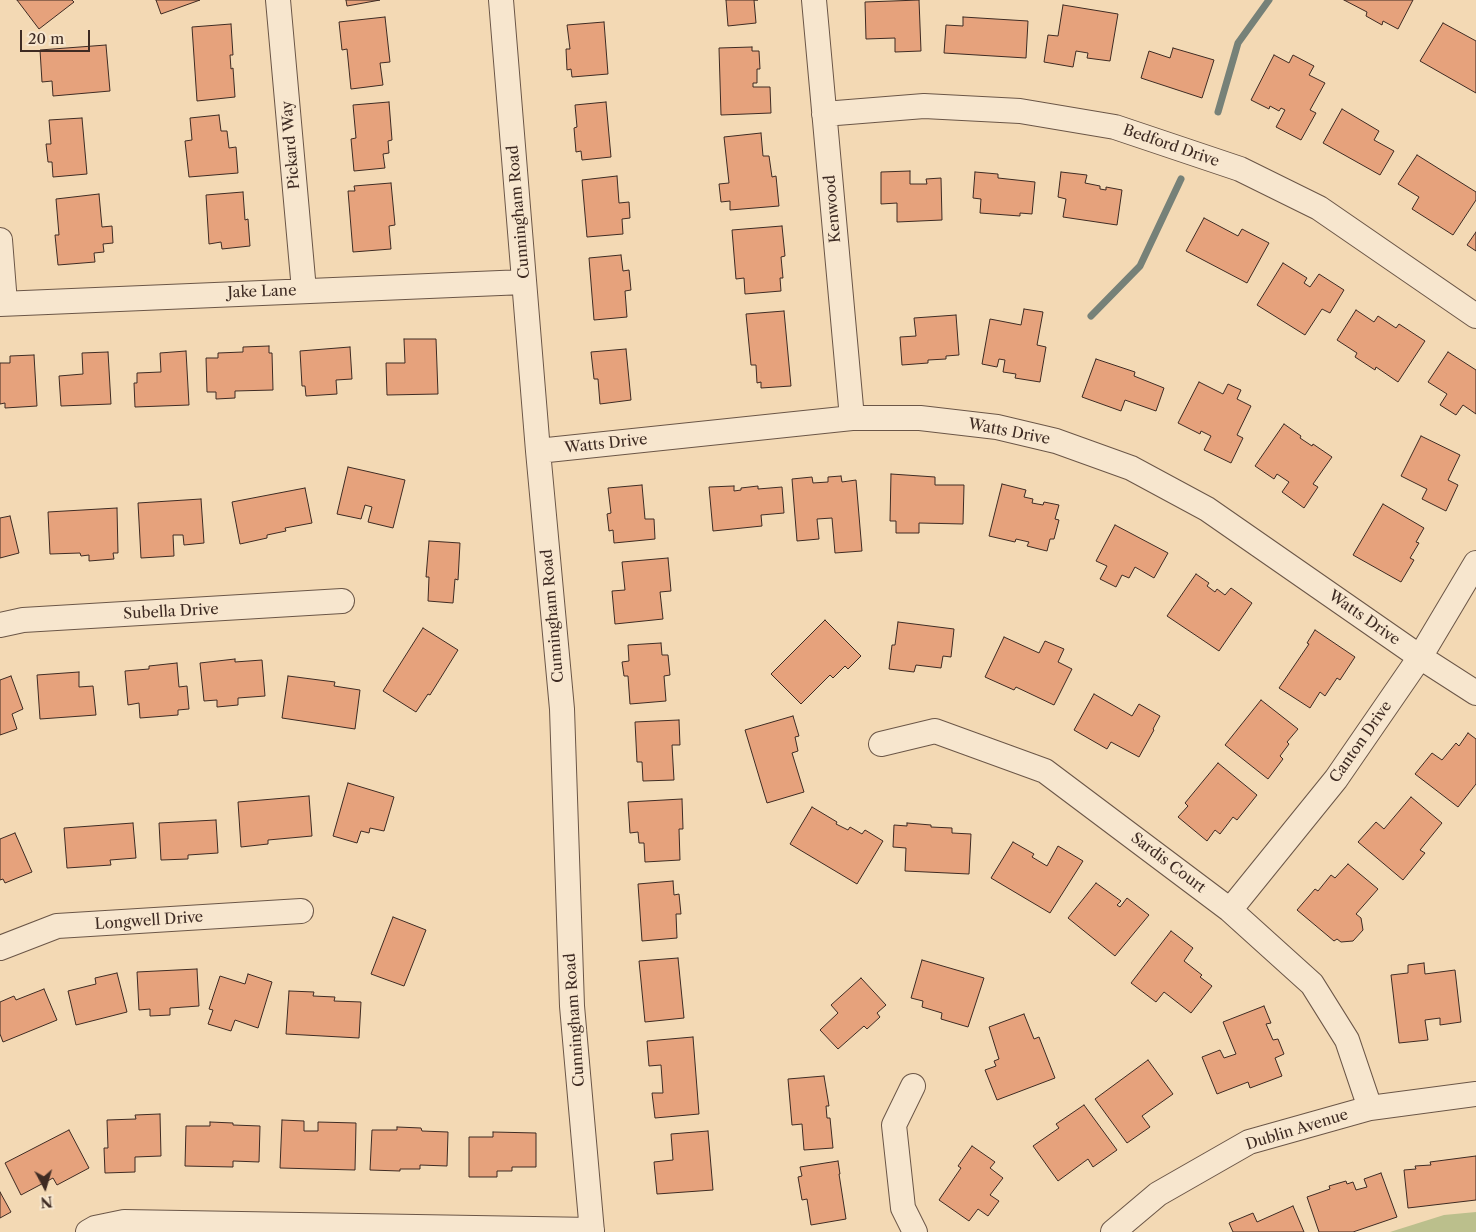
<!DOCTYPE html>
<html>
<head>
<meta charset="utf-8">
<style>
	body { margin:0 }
	#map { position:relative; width:1476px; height:1232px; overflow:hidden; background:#f3d9b4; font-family:"Libre Caslon Text",serif }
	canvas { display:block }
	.north { position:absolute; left:20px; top:1162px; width:50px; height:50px; -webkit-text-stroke:4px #f7e6ce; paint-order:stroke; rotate:174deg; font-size:14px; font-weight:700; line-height:20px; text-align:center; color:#3e2b23 }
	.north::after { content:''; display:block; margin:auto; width:18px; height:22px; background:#3e2b23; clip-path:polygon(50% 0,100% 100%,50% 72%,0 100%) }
	.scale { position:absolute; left:20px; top:30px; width:70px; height:22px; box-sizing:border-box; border:2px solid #3e2b23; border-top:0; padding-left:6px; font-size:15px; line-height:18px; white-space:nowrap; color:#3e2b23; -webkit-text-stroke:4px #f7e6ce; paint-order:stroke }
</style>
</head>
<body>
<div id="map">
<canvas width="1476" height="1232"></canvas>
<div class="north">N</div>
<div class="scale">20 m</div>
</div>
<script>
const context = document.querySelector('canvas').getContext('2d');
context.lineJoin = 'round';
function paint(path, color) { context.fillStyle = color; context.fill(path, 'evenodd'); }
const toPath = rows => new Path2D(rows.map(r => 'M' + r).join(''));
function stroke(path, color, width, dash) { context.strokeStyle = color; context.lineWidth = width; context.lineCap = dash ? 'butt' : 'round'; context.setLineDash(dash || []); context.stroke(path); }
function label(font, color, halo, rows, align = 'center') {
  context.font = font + ' "Libre Caslon Text",serif'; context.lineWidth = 4.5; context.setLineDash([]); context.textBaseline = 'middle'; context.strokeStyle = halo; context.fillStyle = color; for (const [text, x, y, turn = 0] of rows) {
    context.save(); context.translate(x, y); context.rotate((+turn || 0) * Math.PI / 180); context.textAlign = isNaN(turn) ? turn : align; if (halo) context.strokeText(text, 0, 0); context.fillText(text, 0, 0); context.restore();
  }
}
paint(toPath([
	[1476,1212,1476,1232,1390,1232,1444,1215]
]), '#bbbf8c');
stroke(toPath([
	[1218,112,1238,43,1269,0],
	[1091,316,1140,266,1181,179]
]), '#768178', 7);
const building = toPath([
	[17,0,72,0,74,2,39,29,17,0],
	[156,0,200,0,161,14,156,0],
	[346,0,380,0,347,6,346,0],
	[726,0,758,0,754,0,756,23,728,26,726,0],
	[919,0,921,51,895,52,895,38,866,39,865,2,919,0],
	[1344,0,1413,0,1398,29,1383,21,1382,25,1366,16,1367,12,1344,0],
	[1063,5,1118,14,1110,61,1087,58,1088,53,1076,51,1073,67,1044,62,1048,35,1058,36,1063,5],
	[385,17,390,62,380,63,383,85,351,89,347,49,342,50,339,22,385,17],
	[963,17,1028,21,1026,58,944,53,946,25,963,26,963,17],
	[604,22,608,74,572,77,571,69,567,70,566,49,570,49,567,25,604,22],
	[1443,23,1476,41,1476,93,1420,61,1443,23],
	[231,24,233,55,230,55,231,69,233,68,235,97,197,101,192,27,231,24],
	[106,45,110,91,53,96,52,81,42,82,40,50,106,45],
	[752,47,752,51,759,51,760,69,757,69,757,83,753,83,753,87,770,87,771,113,721,115,719,48,752,47],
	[1173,48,1214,60,1202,98,1141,78,1149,51,1170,58,1173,48],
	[1274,55,1289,63,1293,55,1314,66,1309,75,1325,83,1310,110,1316,113,1301,140,1276,127,1285,110,1281,108,1279,111,1270,106,1269,109,1251,100,1274,55],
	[389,102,392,140,388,141,389,153,383,154,385,168,354,171,351,139,356,138,353,105,389,102],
	[606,102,611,157,582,160,581,151,576,152,574,128,577,127,575,105,606,102],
	[1342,109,1379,131,1374,140,1394,151,1380,175,1323,143,1342,109],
	[219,115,221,131,227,131,229,148,236,147,238,173,189,177,185,141,192,140,190,118,219,115],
	[82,118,87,174,53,177,52,162,48,162,46,144,51,144,49,120,82,118],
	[761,133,763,156,769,156,772,177,776,176,779,206,730,210,730,201,721,202,719,184,729,183,724,137,761,133],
	[1417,155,1476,192,1476,200,1453,235,1412,209,1419,197,1398,184,1417,155],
	[910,171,910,184,927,184,926,179,941,178,942,220,897,222,897,203,881,204,881,172,910,171],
	[975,172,998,174,998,178,1035,182,1032,214,1020,213,1020,216,980,213,981,199,973,198,975,172],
	[1061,172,1087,175,1085,183,1100,186,1100,189,1106,190,1106,187,1122,190,1117,225,1063,217,1066,199,1058,197,1061,172],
	[617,176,619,203,629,202,630,218,622,219,623,234,587,237,582,180,617,176],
	[391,183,395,225,389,226,391,249,353,252,348,191,355,191,354,186,391,183],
	[243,192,245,220,248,219,250,246,222,249,221,242,209,244,206,195,243,192],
	[99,194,102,227,112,226,113,243,103,244,104,252,94,253,95,262,58,265,55,235,59,235,56,199,99,194],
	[1204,218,1238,236,1242,229,1269,243,1247,283,1186,251,1204,218],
	[782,226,785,256,781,257,783,278,780,278,781,291,745,294,744,278,736,279,732,230,782,226],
	[1476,232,1476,251,1467,245,1476,232],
	[621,255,623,271,629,270,631,290,625,291,627,317,594,320,589,258,621,255],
	[1283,263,1307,278,1304,283,1310,287,1319,274,1344,290,1330,313,1322,309,1305,335,1257,305,1283,263],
	[1024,309,1043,312,1037,345,1046,347,1040,382,1015,378,1016,374,1003,372,1005,360,999,359,997,367,982,364,990,319,1021,325,1024,309],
	[1356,310,1374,322,1378,316,1396,328,1399,324,1425,341,1398,382,1376,367,1375,370,1355,357,1357,353,1337,340,1356,310],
	[784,311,791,386,761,388,761,382,757,383,756,365,751,365,746,314,784,311],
	[956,315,959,355,946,356,946,359,928,360,928,363,902,365,900,337,916,336,914,318,956,315],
	[404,339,436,339,438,394,387,395,386,363,405,363,404,339],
	[269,346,269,353,272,353,273,390,235,391,235,398,216,399,216,392,207,392,206,358,218,358,218,353,243,352,243,347,269,346],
	[350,347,352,379,336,380,337,394,306,396,305,386,302,386,300,351,350,347],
	[626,349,631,400,600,404,598,379,594,379,591,352,626,349],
	[186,351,189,405,135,407,134,383,137,383,137,373,161,372,160,353,186,351],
	[108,352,111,404,61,406,59,376,83,374,82,353,108,352],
	[1448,352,1476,370,1476,414,1463,405,1456,415,1440,405,1447,394,1428,382,1448,352],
	[34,355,37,406,5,408,5,403,0,404,0,363,10,363,10,356,34,355],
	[1096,359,1135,372,1134,376,1164,388,1156,411,1125,400,1121,411,1082,397,1096,359],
	[1199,382,1223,394,1228,384,1241,390,1237,399,1251,406,1237,435,1243,438,1231,463,1204,450,1211,436,1201,431,1200,434,1178,423,1199,382],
	[1284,424,1301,436,1300,438,1312,446,1313,444,1332,457,1313,484,1318,487,1304,508,1282,492,1289,482,1277,474,1274,479,1255,466,1284,424],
	[1421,436,1460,455,1448,480,1458,485,1446,511,1422,499,1427,489,1401,476,1421,436],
	[348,467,405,480,393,528,368,522,372,507,365,505,361,519,337,514,348,467],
	[891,474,935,477,935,485,964,485,963,524,919,523,919,533,896,533,896,521,890,521,891,474],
	[841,476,842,482,856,480,862,551,835,553,832,518,817,519,819,539,797,541,792,479,812,477,813,483,828,482,828,477,841,476],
	[1002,484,1026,490,1024,497,1033,499,1032,503,1043,505,1044,502,1059,505,1055,519,1059,520,1054,539,1050,539,1047,551,1027,546,1029,542,1016,539,1015,542,989,536,1002,484],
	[642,485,645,519,654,519,655,539,614,543,613,530,609,531,607,514,611,513,608,488,642,485],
	[734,486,734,491,741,490,741,488,758,486,758,489,782,487,784,513,761,515,762,526,713,531,709,487,734,486],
	[305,488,312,523,285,528,286,531,267,535,267,538,240,544,232,502,305,488],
	[201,499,204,543,184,545,183,535,173,535,174,556,141,558,138,503,201,499],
	[1383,504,1424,528,1416,542,1419,543,1410,558,1414,560,1401,582,1353,555,1383,504],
	[117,508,118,553,113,553,114,559,89,561,89,555,81,556,80,553,50,554,48,512,117,508],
	[10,516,19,553,0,558,0,518,10,516],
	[1115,525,1168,553,1154,578,1135,567,1129,578,1122,575,1116,587,1100,579,1107,566,1096,561,1115,525],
	[429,541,460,543,458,580,455,579,453,603,428,601,429,577,426,577,429,541],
	[668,558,671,591,660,592,663,619,615,624,612,591,625,590,622,562,668,558],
	[1196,574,1209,583,1207,586,1215,592,1217,589,1225,595,1231,588,1252,603,1219,651,1167,616,1196,574],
	[825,620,861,656,848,669,845,666,833,678,830,675,801,704,771,674,825,620],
	[898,622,954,629,951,657,943,656,941,668,916,665,914,672,889,669,892,645,895,645,898,622],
	[423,628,458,650,430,695,428,694,416,712,383,691,423,628],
	[1315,630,1355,657,1340,680,1337,678,1325,696,1320,692,1310,708,1279,688,1309,644,1307,643,1315,630],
	[1004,637,1039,653,1045,641,1064,649,1058,662,1072,669,1054,705,1016,687,1014,690,985,677,1004,637],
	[661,643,662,655,668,655,670,675,664,676,666,701,630,704,628,676,624,676,622,662,629,661,628,645,661,643],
	[235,659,235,662,262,660,265,696,238,698,238,705,217,707,217,700,204,701,200,663,235,659],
	[177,663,179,687,187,686,189,709,178,710,178,715,140,718,139,703,128,705,125,671,149,669,149,666,177,663],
	[79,672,79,687,93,686,96,715,40,719,37,675,79,672],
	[11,676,23,709,12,714,17,729,0,735,0,680,11,676],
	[288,676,335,682,334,686,360,690,355,729,282,718,288,676],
	[1094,694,1132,716,1139,704,1160,716,1153,729,1154,730,1139,757,1111,742,1107,749,1074,730,1094,694],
	[1261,700,1298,729,1287,742,1289,744,1280,756,1283,759,1268,779,1225,745,1261,700],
	[793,716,799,736,795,737,798,751,792,753,804,792,767,803,745,730,793,716],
	[679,720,680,745,672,745,674,780,643,781,642,762,637,762,635,722,679,720],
	[1468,733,1476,739,1476,784,1458,807,1415,774,1432,753,1442,760,1456,743,1459,746,1468,733],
	[1218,763,1257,795,1237,820,1233,817,1220,834,1215,830,1207,841,1178,817,1188,806,1185,803,1218,763],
	[348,783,394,797,384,831,370,828,369,833,361,831,357,843,333,836,348,783],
	[309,796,312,836,268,840,268,844,241,847,238,802,309,796],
	[1411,797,1442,823,1420,850,1425,853,1403,880,1358,842,1376,822,1384,829,1411,797],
	[682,799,683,829,679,829,680,860,645,862,644,843,639,843,638,832,630,833,628,802,682,799],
	[812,807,837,822,836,824,848,830,850,827,862,834,865,830,883,841,857,884,790,844,812,807],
	[216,820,218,853,188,855,188,859,161,860,159,823,216,820],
	[133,823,136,858,110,860,111,865,67,868,64,828,133,823],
	[907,823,931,825,931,827,952,828,952,833,971,834,969,874,905,871,906,848,893,847,894,825,907,826,907,823],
	[15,833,32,872,5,883,3,879,0,880,0,839,15,833],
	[1013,842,1034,854,1032,857,1047,866,1058,846,1083,861,1050,913,991,878,1013,842],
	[1348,864,1378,889,1356,914,1361,918,1363,930,1353,941,1341,942,1337,939,1334,941,1297,910,1315,889,1318,891,1331,875,1335,878,1348,864],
	[673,881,674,895,679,894,681,914,676,914,677,938,642,941,638,884,673,881],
	[1096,883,1121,901,1117,905,1120,907,1127,898,1149,915,1115,956,1068,918,1096,883],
	[393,917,426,930,404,986,371,974,393,917],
	[1171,931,1193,948,1184,961,1202,975,1200,977,1212,986,1191,1013,1164,992,1156,1002,1131,983,1171,931],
	[678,958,684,1018,645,1022,639,961,678,958],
	[922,960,984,978,968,1027,941,1019,942,1013,922,1007,923,1001,911,998,922,960],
	[1424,963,1425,974,1455,970,1461,1022,1440,1025,1440,1018,1425,1020,1428,1040,1399,1043,1391,975,1408,973,1408,965,1424,963],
	[197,969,199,1006,170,1008,170,1015,150,1016,150,1009,139,1010,137,972,197,969],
	[117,973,127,1012,76,1025,68,991,96,984,95,978,117,973],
	[248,974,272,982,258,1028,235,1020,231,1031,208,1024,213,1010,209,1009,220,976,245,984,248,974],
	[861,978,886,1005,877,1013,880,1017,867,1029,864,1026,838,1049,820,1030,838,1013,831,1005,861,978],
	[44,989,57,1020,3,1042,0,1034,0,1002,14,996,16,1000,44,989],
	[289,991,314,992,313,996,335,997,334,1001,361,1002,359,1038,286,1034,289,991],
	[1264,1006,1271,1023,1266,1024,1273,1040,1278,1039,1284,1054,1275,1058,1282,1076,1250,1088,1248,1082,1217,1094,1202,1057,1220,1050,1224,1058,1236,1054,1223,1022,1264,1006],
	[1024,1014,1034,1039,1039,1037,1055,1078,997,1100,985,1070,996,1066,994,1061,999,1059,989,1027,1024,1014],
	[693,1037,699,1114,655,1118,652,1093,663,1093,661,1065,649,1066,647,1041,693,1037],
	[1148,1060,1173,1094,1142,1116,1150,1127,1127,1143,1095,1099,1148,1060],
	[824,1076,829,1106,826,1106,827,1118,830,1118,833,1148,804,1150,802,1124,792,1125,788,1079,824,1076],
	[1084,1105,1117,1150,1093,1167,1088,1159,1058,1181,1033,1146,1059,1128,1056,1124,1084,1105],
	[160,1114,161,1156,135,1157,135,1172,105,1173,104,1148,108,1148,107,1120,136,1119,135,1115,160,1114],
	[282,1120,304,1121,304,1131,318,1131,318,1122,356,1123,355,1170,280,1168,282,1120],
	[210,1122,233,1123,233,1125,260,1126,259,1162,233,1161,233,1167,185,1166,186,1126,210,1126,210,1122],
	[397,1127,421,1128,422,1131,448,1132,447,1166,420,1165,420,1169,400,1169,400,1171,370,1170,372,1130,397,1130,397,1127],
	[69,1130,89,1168,57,1185,53,1178,21,1195,5,1163,69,1130],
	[708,1131,713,1190,657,1194,654,1162,673,1160,671,1134,708,1131],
	[493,1132,536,1133,536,1167,512,1167,512,1171,497,1171,497,1177,469,1177,469,1137,493,1137,493,1132],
	[972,1146,995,1162,990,1168,1003,1178,990,1195,999,1201,988,1216,978,1209,969,1221,939,1200,961,1168,958,1166,972,1146],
	[1476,1156,1476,1200,1408,1208,1404,1170,1416,1169,1415,1166,1431,1165,1430,1162,1476,1156],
	[838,1161,840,1174,839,1174,846,1219,811,1225,807,1199,802,1200,798,1177,802,1176,800,1167,838,1161],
	[1381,1173,1397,1217,1353,1232,1319,1232,1307,1197,1330,1189,1329,1186,1346,1181,1347,1184,1353,1182,1356,1190,1367,1187,1364,1179,1381,1173],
	[0,1192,11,1212,0,1218,0,1192],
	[1293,1206,1304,1232,1233,1232,1229,1223,1253,1213,1257,1222,1293,1206]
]);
paint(building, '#e6a27c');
stroke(building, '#3e2b23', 1);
const street = toPath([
	[278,0,304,290],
	[501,0,538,451,562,709,572,1006,592,1232],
	[814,0,852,418],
	[824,114,924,106,1020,111,1115,127,1240,169,1319,208,1476,316],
	[0,240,5,303],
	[0,304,524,282],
	[538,451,852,418,920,418,997,427,1056,441,1131,468,1207,509,1420,657,1476,693],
	[0,625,23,620,342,601],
	[881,744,935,731,1045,771,1230,910,1312,984,1347,1040,1370,1108],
	[1230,910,1336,779,1420,657,1476,563],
	[0,948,57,926,301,911],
	[913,1086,894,1125,903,1208,915,1232],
	[88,1232,95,1228,124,1222,592,1230],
	[1113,1232,1158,1194,1249,1142,1370,1108,1476,1094]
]);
stroke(street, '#6b5647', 26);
stroke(street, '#f7e6ce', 24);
label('15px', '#3e2b23', '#f7e6ce', [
	["Pickard Way",291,145,-95],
	["Bedford Drive",1171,146,19],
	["Kenwood",833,209,-95],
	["Cunningham Road",519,212,-95],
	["Jake Lane",262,292,-2],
	["Watts Drive",1009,432,11],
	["Watts Drive",606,444,-6],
	["Subella Drive",171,612,-3],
	["Cunningham Road",553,616,-95],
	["Watts Drive",1364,618,35],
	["Canton Drive",1361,742,-55],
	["Sardis Court",1168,863,37],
	["Longwell Drive",149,921,-4],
	["Cunningham Road",575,1020,-94],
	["Dublin Avenue",1297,1130,-17]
]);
</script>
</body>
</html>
